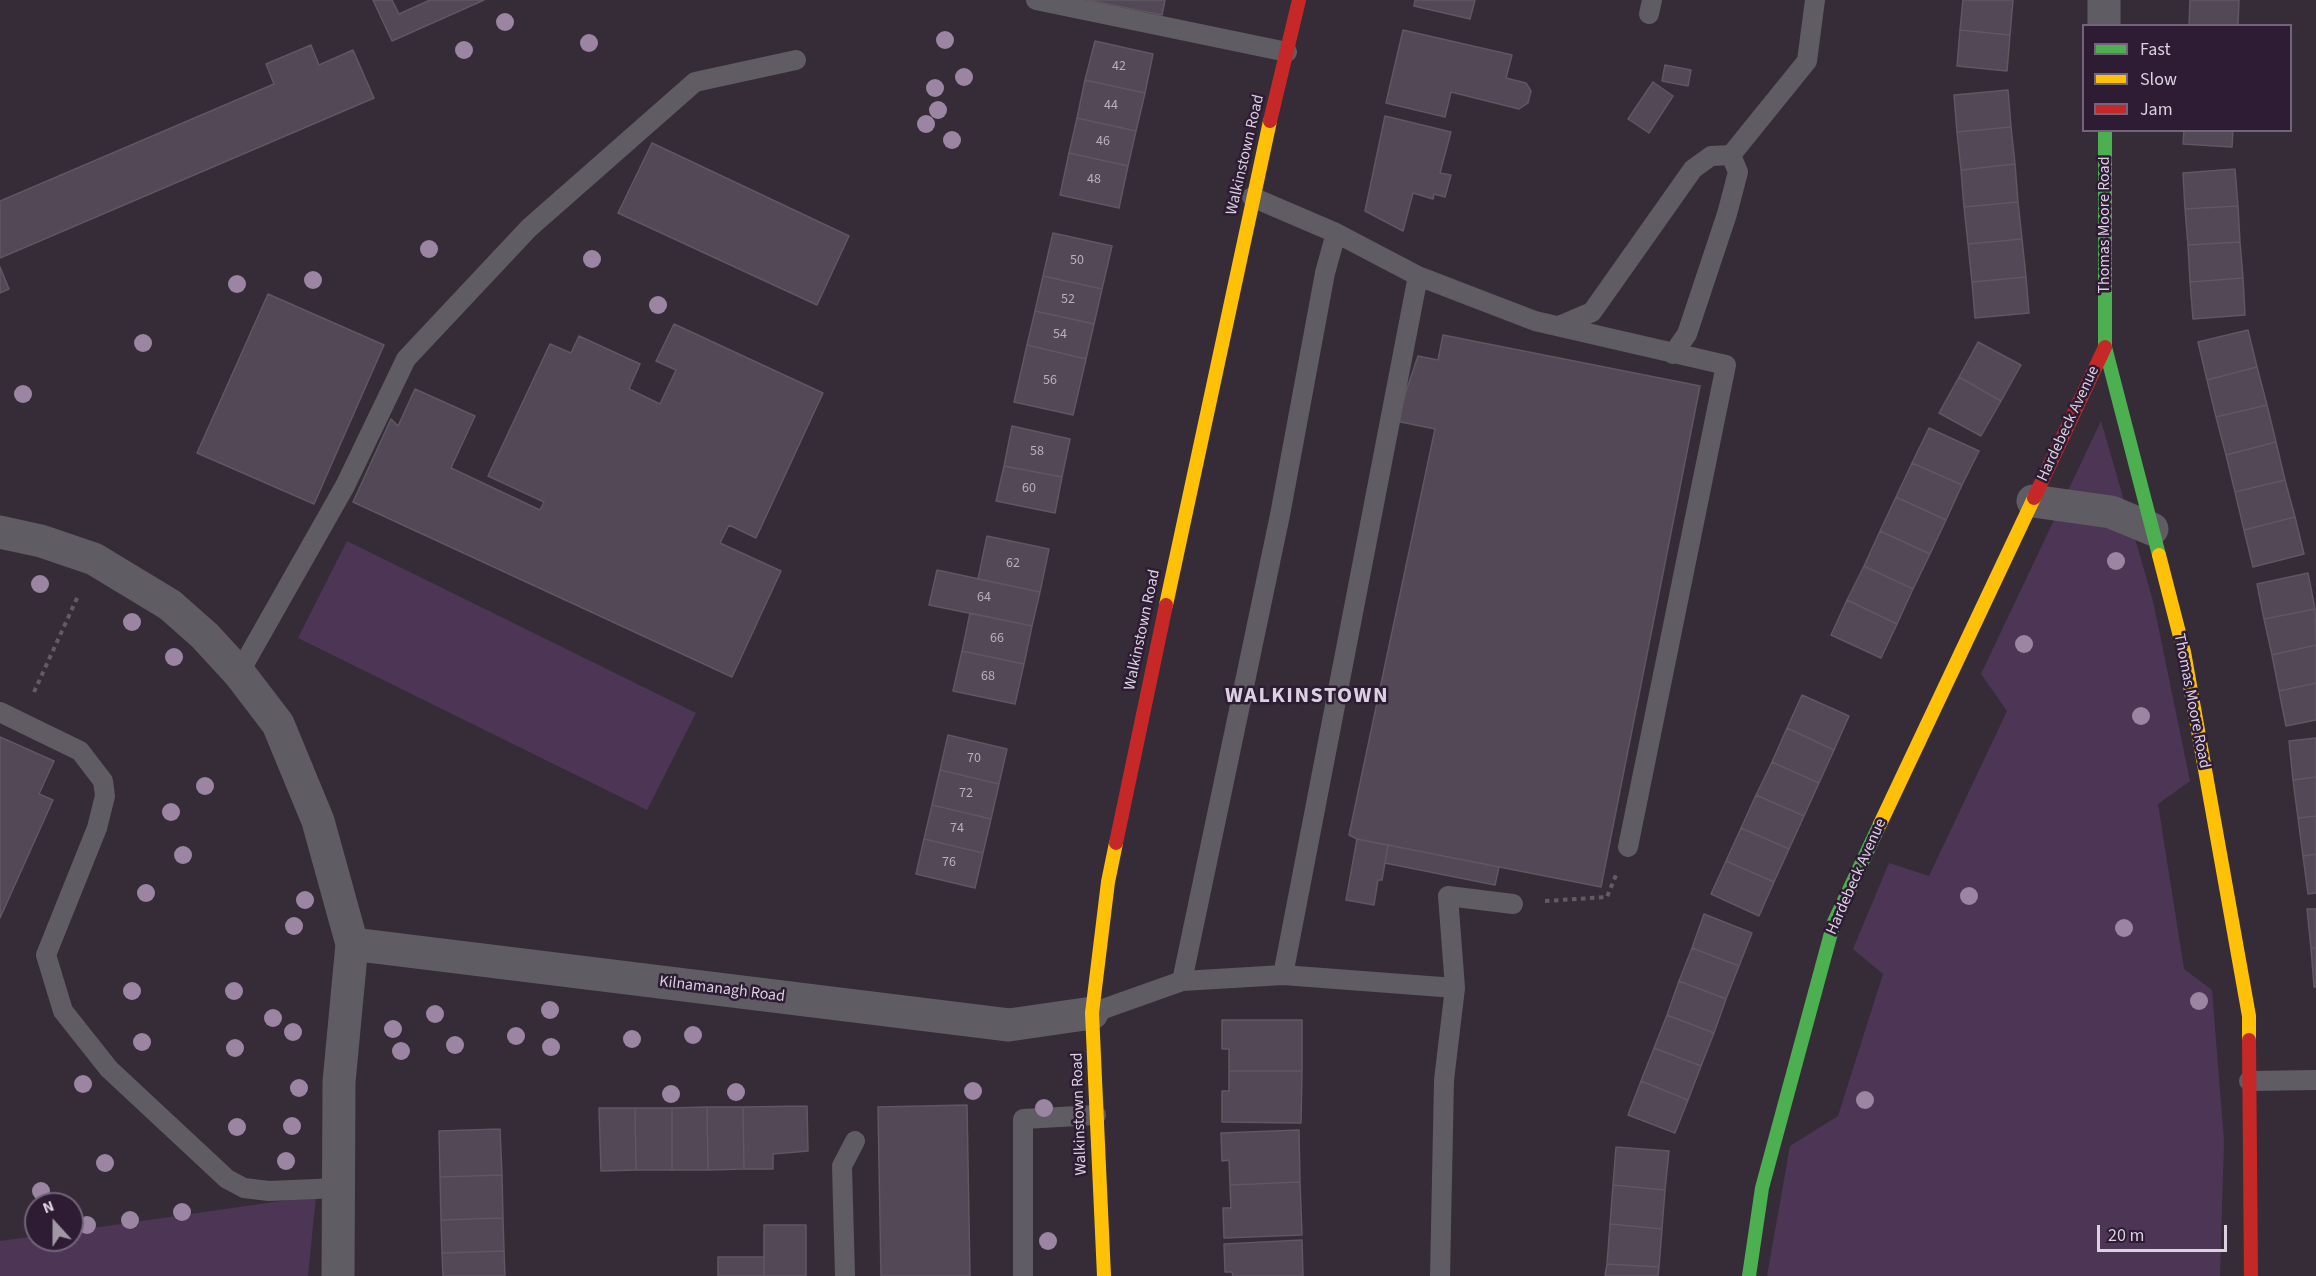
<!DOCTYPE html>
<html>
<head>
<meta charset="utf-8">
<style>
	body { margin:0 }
	#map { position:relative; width:2316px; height:1276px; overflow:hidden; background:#352c38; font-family:"Source Sans 3",sans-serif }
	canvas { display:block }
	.legend { position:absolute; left:2082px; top:24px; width:210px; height:108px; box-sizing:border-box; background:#2d1c34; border:2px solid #736479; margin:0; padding:8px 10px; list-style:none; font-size:18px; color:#dcd1e0 }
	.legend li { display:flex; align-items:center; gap:12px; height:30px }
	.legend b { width:30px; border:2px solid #736479 }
	.north { position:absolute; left:24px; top:1192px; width:60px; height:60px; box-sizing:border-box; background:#2d1c34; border:2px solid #736479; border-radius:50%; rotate:339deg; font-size:16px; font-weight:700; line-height:24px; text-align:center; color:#dcd1e0 }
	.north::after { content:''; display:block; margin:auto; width:21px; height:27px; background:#a297a5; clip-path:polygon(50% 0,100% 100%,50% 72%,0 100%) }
	.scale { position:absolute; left:2097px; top:1225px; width:130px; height:27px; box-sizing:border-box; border:3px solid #dcd1e0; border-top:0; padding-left:8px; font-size:18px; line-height:21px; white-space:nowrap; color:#dcd1e0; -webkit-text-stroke:4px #2d1c34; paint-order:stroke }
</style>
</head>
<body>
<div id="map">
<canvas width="2316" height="1276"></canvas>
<ul class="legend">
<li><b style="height:8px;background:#4caf50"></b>Fast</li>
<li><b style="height:8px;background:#ffc107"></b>Slow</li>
<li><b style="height:8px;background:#c62828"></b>Jam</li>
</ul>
<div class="north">N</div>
<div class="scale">20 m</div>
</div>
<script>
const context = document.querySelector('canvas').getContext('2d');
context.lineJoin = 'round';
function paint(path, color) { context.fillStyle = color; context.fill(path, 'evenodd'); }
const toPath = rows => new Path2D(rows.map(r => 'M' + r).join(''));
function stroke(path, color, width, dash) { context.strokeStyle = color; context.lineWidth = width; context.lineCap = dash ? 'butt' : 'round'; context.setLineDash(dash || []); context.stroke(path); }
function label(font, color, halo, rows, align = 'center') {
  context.font = font + ' "Source Sans 3",sans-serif'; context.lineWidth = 5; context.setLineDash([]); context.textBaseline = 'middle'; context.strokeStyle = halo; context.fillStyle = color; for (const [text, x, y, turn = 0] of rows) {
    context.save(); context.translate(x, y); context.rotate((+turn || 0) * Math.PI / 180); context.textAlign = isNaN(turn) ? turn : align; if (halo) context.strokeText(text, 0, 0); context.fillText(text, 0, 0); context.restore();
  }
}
paint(toPath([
	[2101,421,2153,601,2190,781,2158,804,2184,969,2212,990,2224,1141,2220,1276,1767,1276,1790,1146,1838,1116,1883,974,1853,949,1889,863,1929,876,2007,711,1981,674],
	[347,541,696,713,647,810,298,638],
	[316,1196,308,1276,0,1276,0,1241,36,1236,36,1240,72,1240,72,1231]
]), '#4d3655');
const building = toPath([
	[373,0,392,0,399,14,430,0,484,0,392,41,373,0],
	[1087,0,1165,0,1162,15,1087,0],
	[1415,0,1475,0,1470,19,1414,6,1415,0],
	[1963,0,2013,0,2010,35,1960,30,1963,0],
	[2190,0,2239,0,2238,26,2189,26,2190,0],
	[1403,30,1512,55,1506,78,1526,83,1531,91,1528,103,1519,109,1451,92,1445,117,1386,103,1403,30],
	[1960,30,2010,35,2007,71,1957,66,1960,30],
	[1095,41,1153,54,1145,93,1085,80,1095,41],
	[311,45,319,65,353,50,374,98,0,258,0,201,274,84,266,64,311,45],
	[1665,65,1691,70,1688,86,1662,81,1665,65],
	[1085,80,1145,93,1136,131,1077,118,1085,80],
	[1653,82,1673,96,1649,133,1628,119,1653,82],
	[2008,90,2011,127,1957,132,1954,95,2008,90],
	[1385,116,1451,132,1440,173,1451,175,1445,197,1434,194,1433,199,1413,193,1403,231,1365,211,1385,116],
	[1077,118,1136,131,1128,166,1069,153,1077,118],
	[2011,127,2015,164,1961,170,1957,132,2011,127],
	[2184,130,2233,130,2232,147,2183,144,2184,130],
	[652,143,849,236,817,305,618,213,652,143],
	[1069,153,1128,166,1119,208,1060,195,1069,153],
	[2015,164,2018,202,1964,207,1961,170,2015,164],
	[2235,169,2238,206,2185,209,2183,173,2235,169],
	[2018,202,2022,239,1968,244,1964,207,2018,202],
	[2238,206,2240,242,2188,245,2185,209,2238,206],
	[1053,233,1112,246,1102,289,1043,276,1053,233],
	[2022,239,2026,277,1972,282,1968,244,2022,239],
	[2240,242,2243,278,2190,282,2188,245,2240,242],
	[0,267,9,289,0,293,0,267],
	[1043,276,1102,289,1094,324,1035,311,1043,276],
	[2026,277,2029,313,1975,318,1972,282,2026,277],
	[2243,278,2245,315,2193,319,2190,282,2243,278],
	[268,294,384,345,314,504,197,453,268,294],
	[1035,311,1094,324,1086,359,1027,345,1035,311],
	[674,324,823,393,756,538,729,525,720,543,781,571,732,677,353,502,391,419,398,426,415,389,475,416,451,468,540,510,544,502,488,476,550,344,571,353,579,336,640,364,629,389,660,404,676,370,656,361,674,324],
	[2248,330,2257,367,2207,380,2198,342,2248,330],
	[1443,335,1700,386,1601,887,1357,839,1349,835,1435,429,1396,421,1418,356,1438,360,1443,335],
	[1978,342,2021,365,2001,401,1959,377,1978,342],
	[1027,345,1086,359,1073,415,1014,402,1027,345],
	[2257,367,2267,405,2216,417,2207,380,2257,367],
	[1959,377,2001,401,1981,436,1939,413,1959,377],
	[2267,405,2276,442,2226,455,2216,417,2267,405],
	[1012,426,1070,439,1062,477,1004,466,1012,426],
	[1929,428,1979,451,1962,485,1912,463,1929,428],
	[2276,442,2285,480,2235,492,2226,455,2276,442],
	[1912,463,1962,485,1946,520,1896,497,1912,463],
	[1004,466,1062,477,1055,513,996,501,1004,466],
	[2285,480,2295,517,2244,530,2235,492,2285,480],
	[1896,497,1946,520,1930,554,1880,531,1896,497],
	[2295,517,2304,554,2253,567,2244,530,2295,517],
	[1880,531,1930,554,1913,589,1864,566,1880,531],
	[987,536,1049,549,1040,592,978,579,987,536],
	[1864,566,1913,589,1897,624,1847,600,1864,566],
	[937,570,1040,592,1032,626,929,605,937,570],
	[2308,573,2315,609,2264,619,2257,584,2308,573],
	[1847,600,1897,624,1881,658,1831,635,1847,600],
	[2315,609,2316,645,2272,655,2264,619,2315,609],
	[970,613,1032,626,1024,664,962,651,970,613],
	[2316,645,2316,683,2279,691,2272,655,2316,645],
	[962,651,1024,664,1015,704,953,691,962,651],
	[2316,683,2316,720,2286,726,2279,691,2316,683],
	[1802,695,1849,716,1834,750,1787,728,1802,695],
	[1787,728,1834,750,1819,783,1772,762,1787,728],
	[948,735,1007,749,999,784,940,770,948,735],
	[0,737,54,761,39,794,53,800,0,918,0,737],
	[2316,738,2316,777,2293,780,2289,741,2316,738],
	[1772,762,1819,783,1804,816,1756,795,1772,762],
	[940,770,999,784,991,819,932,805,940,770],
	[2316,777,2316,816,2298,818,2293,780,2316,777],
	[1756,795,1804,816,1789,849,1741,828,1756,795],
	[932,805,991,819,983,853,924,839,932,805],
	[2316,816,2316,854,2303,856,2298,818,2316,816],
	[1741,828,1789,849,1774,882,1726,861,1741,828],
	[924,839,983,853,975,888,916,874,924,839],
	[1357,839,1388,845,1382,880,1378,880,1374,905,1346,900,1357,839],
	[1388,845,1499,867,1495,885,1385,863,1388,845],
	[2316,854,2316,893,2308,894,2303,856,2316,854],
	[1726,861,1774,882,1759,916,1711,894,1726,861],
	[2307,909,2316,909,2316,948,2311,948,2307,909],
	[1704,914,1752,933,1739,966,1692,948,1704,914],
	[1692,948,1739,966,1726,999,1679,981,1692,948],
	[2311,948,2316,948,2316,987,2314,987,2311,948],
	[1679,981,1726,999,1714,1033,1667,1015,1679,981],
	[1667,1015,1714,1033,1701,1066,1654,1048,1667,1015],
	[1222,1020,1302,1020,1302,1071,1229,1071,1229,1049,1222,1049,1222,1020],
	[1654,1048,1701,1066,1688,1100,1641,1081,1654,1048],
	[1229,1071,1302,1071,1301,1123,1222,1122,1222,1091,1229,1091,1229,1071],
	[1641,1081,1688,1100,1675,1133,1628,1115,1641,1081],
	[967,1105,970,1276,881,1276,878,1107,967,1105],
	[807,1106,808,1151,773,1154,773,1169,744,1169,743,1107,807,1106],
	[707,1107,708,1170,672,1170,672,1108,707,1107],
	[707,1107,743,1107,744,1169,708,1170,707,1107],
	[599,1108,635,1108,636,1170,601,1171,599,1108],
	[635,1108,672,1108,672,1170,636,1170,635,1108],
	[500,1129,502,1175,440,1177,439,1131,500,1129],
	[1299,1130,1300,1182,1230,1185,1229,1160,1222,1161,1221,1133,1299,1130],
	[1616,1147,1669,1151,1665,1190,1613,1185,1616,1147],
	[502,1175,503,1218,441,1220,440,1177,502,1175],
	[1300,1182,1302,1235,1224,1238,1223,1208,1231,1208,1230,1185,1300,1182],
	[1613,1185,1665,1190,1662,1229,1610,1224,1613,1185],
	[503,1218,504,1251,442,1253,441,1220,503,1218],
	[1610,1224,1662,1229,1659,1267,1607,1264,1610,1224],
	[764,1225,806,1225,806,1276,764,1276,764,1225],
	[1302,1240,1303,1276,1233,1276,1232,1272,1225,1272,1224,1244,1302,1240],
	[504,1251,505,1276,443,1276,442,1253,504,1251],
	[718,1257,764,1257,764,1276,718,1276,718,1257],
	[1607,1264,1659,1267,1658,1276,1605,1276,1607,1264]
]);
paint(building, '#524856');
stroke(building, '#5f5762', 1.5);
stroke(toPath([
	[34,692,78,596],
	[1545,901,1607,897,1616,875]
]), '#615c63', 4, [4.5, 4.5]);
stroke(toPath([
	[1036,0,1287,52],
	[1649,14,1652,0],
	[1731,155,1807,61,1815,0],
	[1252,197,1336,233,1418,276,1535,321,1726,365,1628,847],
	[1559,326,1592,312,1693,169,1711,156,1731,155,1738,172,1727,214,1687,334,1673,354],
	[239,673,345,486,406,359,529,228,695,82,796,60],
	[0,712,80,751,103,781,105,796,97,828,46,955,63,1011,109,1069,227,1179,244,1188,269,1191,338,1188],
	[1283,975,1418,276],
	[1182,981,1280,515,1325,273,1336,233],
	[1455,988,1448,896,1513,904],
	[1092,1013,1182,981,1283,975,1455,988,1444,1080,1440,1276],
	[2249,1081,2316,1080],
	[845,1276,842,1166,855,1141],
	[1023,1276,1023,1119,1096,1115]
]), '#605c63', 20);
stroke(toPath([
	[2104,0,2104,26],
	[2033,501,2111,512,2152,529],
	[0,532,41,541,94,559,170,605,205,636,239,673,278,724,318,821,352,944,339,1082,338,1276],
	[352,944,1009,1025,1092,1013]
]), '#605c63', 33);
stroke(toPath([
	[2105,130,2105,347,2159,555],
	[1749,1276,1762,1188,1834,922,1880,824]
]), '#4caf50', 14);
stroke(toPath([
	[2159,555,2184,652,2249,1016,2249,1040],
	[1166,605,1270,121],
	[1880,824,2034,498],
	[1104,1276,1092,1013,1108,882,1116,843]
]), '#ffc107', 14);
stroke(toPath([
	[1270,121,1299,0],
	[2034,498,2105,347],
	[1116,843,1166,605],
	[2249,1040,2251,1276]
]), '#c62828', 14);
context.fillStyle = '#9b85a3';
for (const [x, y] of [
	[505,22],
	[945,40],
	[589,43],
	[464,50],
	[964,77],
	[935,88],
	[938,110],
	[926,124],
	[952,140],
	[429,249],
	[592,259],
	[313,280],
	[237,284],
	[658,305],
	[143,343],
	[23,394],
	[2116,561],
	[40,584],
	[132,622],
	[2024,644],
	[174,657],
	[2141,716],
	[205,786],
	[171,812],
	[183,855],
	[146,893],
	[1969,896],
	[305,900],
	[294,926],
	[2124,928],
	[132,991],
	[234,991],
	[2199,1001],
	[550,1010],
	[435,1014],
	[273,1018],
	[393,1029],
	[293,1032],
	[693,1035],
	[516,1036],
	[632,1039],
	[142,1042],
	[455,1045],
	[551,1047],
	[235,1048],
	[401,1051],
	[83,1084],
	[299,1088],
	[973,1091],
	[736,1092],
	[671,1094],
	[1865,1100],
	[1044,1108],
	[292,1126],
	[237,1127],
	[286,1161],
	[105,1163],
	[41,1191],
	[182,1212],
	[130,1220],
	[87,1225],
	[1048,1241]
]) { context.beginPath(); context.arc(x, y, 9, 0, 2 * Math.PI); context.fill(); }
label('14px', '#baafbe', null, [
	["42",1119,67],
	["44",1111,106],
	["46",1103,142],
	["48",1094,180],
	["50",1077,261],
	["52",1068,300],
	["54",1060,335],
	["56",1050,381],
	["58",1037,452],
	["60",1029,489],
	["62",1013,564],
	["64",984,598],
	["66",997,639],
	["68",988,677],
	["70",974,759],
	["72",966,794],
	["74",957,829],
	["76",949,863]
]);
label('16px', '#dcd1e0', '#2d1c34', [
	["Walkinstown Road",1246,155,-77],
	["Thomas Moore Road",2105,225,-90],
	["Hardebeck Avenue",2069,424,-65],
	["Walkinstown Road",1143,630,-78],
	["Thomas Moore Road",2191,701,79],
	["Hardebeck Avenue",1857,877,-66],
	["Kilnamanagh Road",722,990,7],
	["Walkinstown Road",1080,1114,-92]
]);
context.letterSpacing = '1.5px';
label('bold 22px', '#dcd1e0', '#2d1c34', [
	["WALKINSTOWN",1307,697]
]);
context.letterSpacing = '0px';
</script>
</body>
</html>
